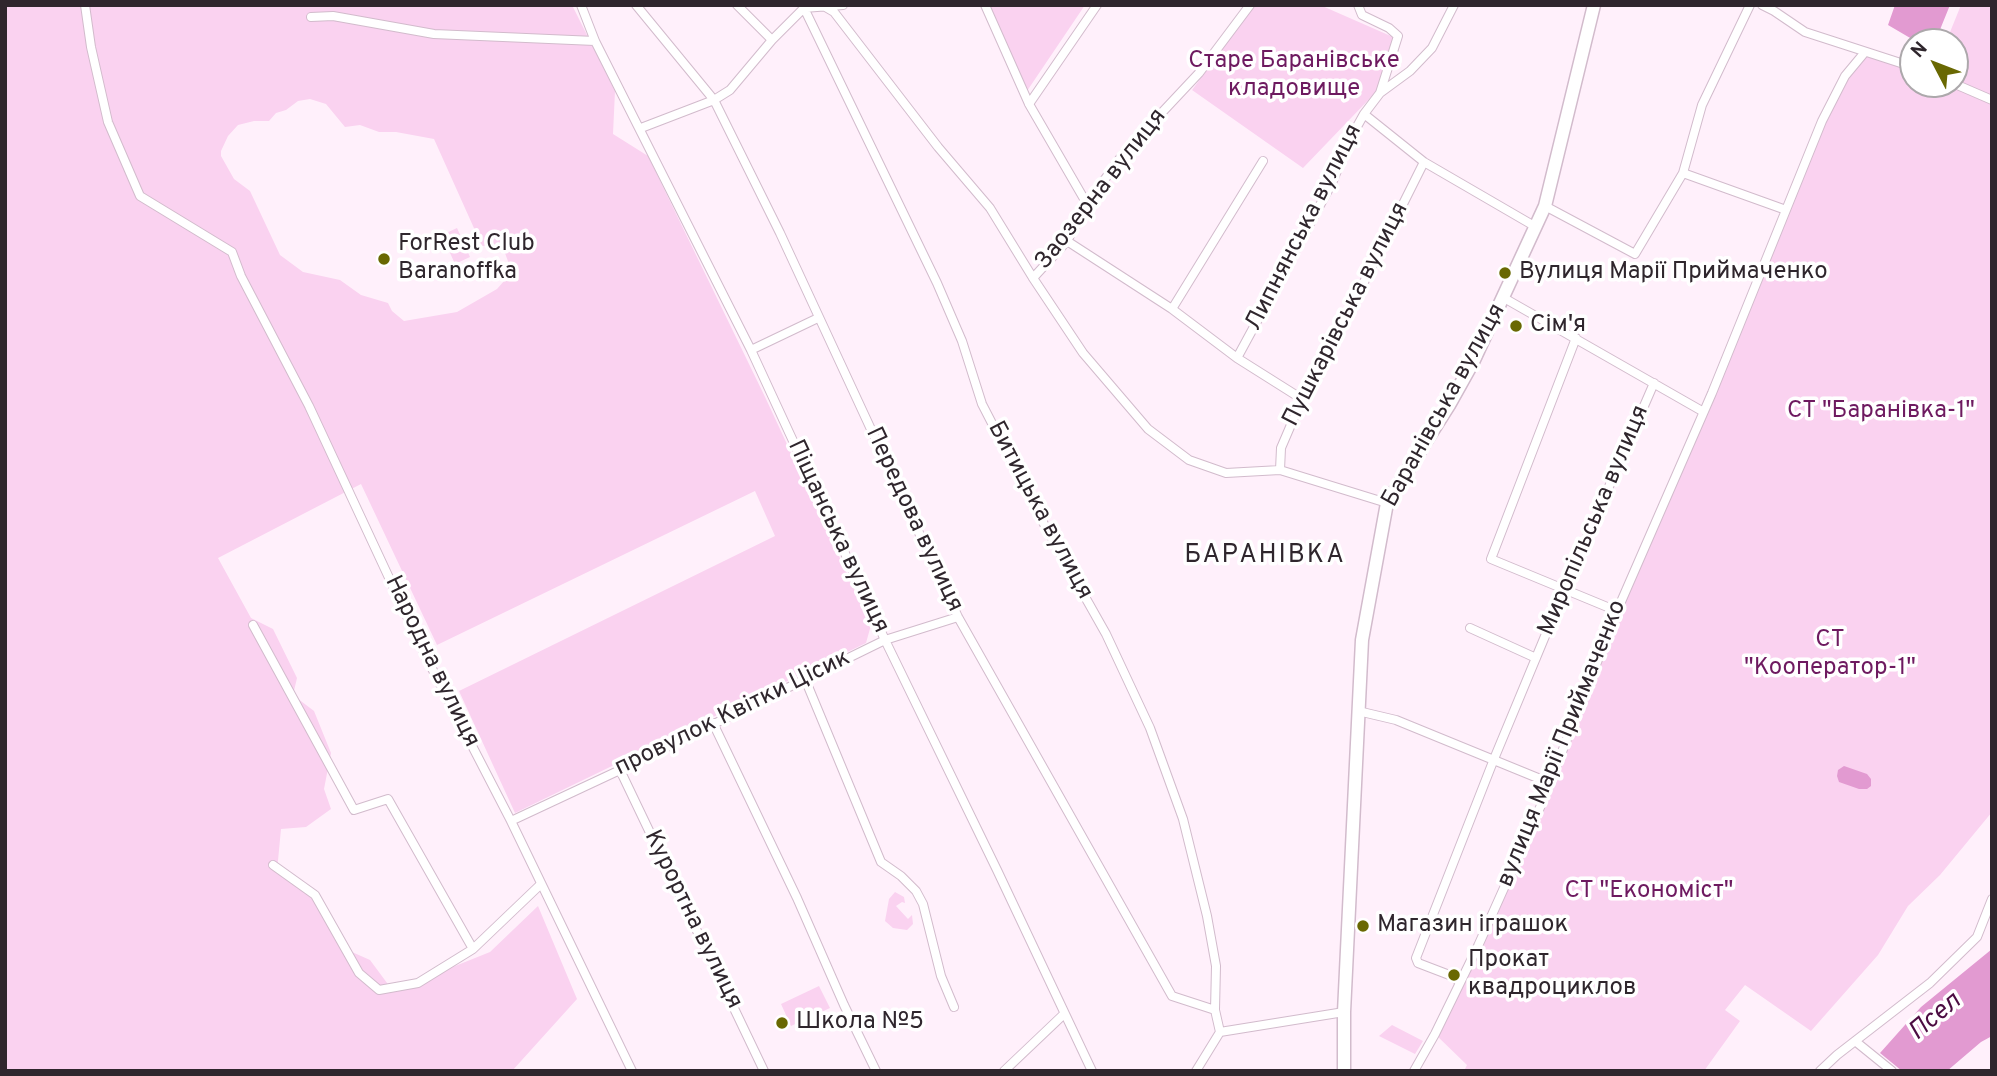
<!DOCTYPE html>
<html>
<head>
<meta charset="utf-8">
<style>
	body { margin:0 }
	#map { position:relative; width:1997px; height:1076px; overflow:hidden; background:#fff0fb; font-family:Overpass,sans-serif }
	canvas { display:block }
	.frame { position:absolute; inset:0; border:7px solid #2f262d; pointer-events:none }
	.north { position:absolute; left:1899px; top:28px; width:70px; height:70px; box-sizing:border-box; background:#fff; border:2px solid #aca8ab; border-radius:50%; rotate:312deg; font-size:19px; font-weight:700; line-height:28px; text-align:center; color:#2f262d }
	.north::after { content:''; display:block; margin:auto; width:24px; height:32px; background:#696802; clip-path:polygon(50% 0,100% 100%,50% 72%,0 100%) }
</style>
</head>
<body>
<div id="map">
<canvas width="1997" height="1076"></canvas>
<div class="frame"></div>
<div class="north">N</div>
</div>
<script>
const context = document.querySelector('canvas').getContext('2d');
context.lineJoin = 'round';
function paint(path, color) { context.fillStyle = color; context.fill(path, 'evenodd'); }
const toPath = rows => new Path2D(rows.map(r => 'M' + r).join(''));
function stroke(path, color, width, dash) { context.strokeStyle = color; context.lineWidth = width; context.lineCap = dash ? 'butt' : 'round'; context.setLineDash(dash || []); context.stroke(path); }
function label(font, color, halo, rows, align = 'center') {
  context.font = font + ' Overpass,sans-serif'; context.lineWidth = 7; context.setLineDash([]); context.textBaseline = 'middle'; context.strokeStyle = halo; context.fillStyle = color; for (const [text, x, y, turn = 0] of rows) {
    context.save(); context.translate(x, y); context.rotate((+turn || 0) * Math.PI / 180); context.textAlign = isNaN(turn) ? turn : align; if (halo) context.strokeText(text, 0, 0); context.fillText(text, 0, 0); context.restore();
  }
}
paint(toPath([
	[5,5,572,5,615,91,613,134,648,156,766,399,871,625,866,643,515,813,459,691,775,536,755,491,437,645,361,484,218,558,251,618,273,629,297,678,293,695,314,711,331,753,324,789,331,809,306,827,281,829,277,871,314,897,343,948,370,960,393,991,490,952,538,906,577,999,512,1071,5,1071],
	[310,99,326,104,345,127,360,125,379,132,396,132,434,139,482,246,502,245,512,272,497,289,457,312,404,321,392,311,388,303,361,295,340,280,303,272,280,255,250,191,234,179,221,156,221,151,228,136,238,125,254,121,269,121,276,113,286,110,298,101],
	[989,5,1085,5,1027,91],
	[1255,5,1320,5,1393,37,1376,92,1303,168,1192,90],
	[1961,5,1992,5,1992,812,1940,875,1908,906,1878,955,1811,1031,1745,985,1725,1010,1740,1021,1704,1071,1464,1071,1467,1065,1435,1034,1576,720,1845,76,1865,52,1913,67,1913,84,1955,84,1955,42,1946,42],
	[457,228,470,257,455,264,442,235],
	[895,892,904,897,905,903,902,902,896,906,908,919,912,915,913,924,907,930,893,928,885,921,889,899],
	[819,986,830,1008,791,1026,781,1004],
	[1392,1025,1423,1041,1415,1054,1379,1036]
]), '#fad2f0');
paint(toPath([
	[1895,5,1950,5,1935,42,1917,42,1888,25],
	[1844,766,1867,774,1871,779,1871,786,1867,789,1859,789,1839,782,1837,776,1838,770],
	[1992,949,1992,1036,1981,1042,1947,1071,1902,1071,1880,1053,1921,1007]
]), '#e29ad1');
const street = toPath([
	[85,5,91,47,108,122,140,196,232,252,241,276,309,406,425,655,511,821,632,1071],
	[581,5,595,41,751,350,885,640,997,870,1092,1071],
	[636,5,714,100,780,233,958,617,1172,996,1215,1010],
	[737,5,772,40],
	[822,5,834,12,938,147,990,208,1033,278,1083,353,1148,429,1189,460,1226,473,1280,470,1387,503],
	[985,5,1029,104,1087,204],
	[1358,5,1362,15,1389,28,1398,36,1380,93],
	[1762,5,1774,11,1805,32,1913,67],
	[804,8,937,283,962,341,982,404,1045,526,1106,634,1150,728,1183,819,1207,916,1216,966,1215,1010,1220,1032],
	[311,17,333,16,434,34,595,41],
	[1955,84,1992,100],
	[1029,104,1097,5],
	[1364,114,1424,162,1536,227],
	[641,128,714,100,730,90,772,40,804,8,843,5],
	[1683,173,1786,210],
	[1545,206,1635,254,1683,173,1702,105,1750,5],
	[1067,241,1172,309,1237,358,1302,399],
	[1033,278,1067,241,1087,204,1123,154,1199,73,1250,5],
	[1504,298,1702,411],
	[1172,309,1263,161],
	[1576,338,1491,559,1617,611],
	[751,350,818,318],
	[1237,358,1332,183,1349,141,1364,114,1380,93,1410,71,1432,48,1454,5],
	[1280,470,1281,448,1302,399,1363,284,1424,162],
	[253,625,354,810,388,799,473,949],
	[1470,628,1536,658],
	[805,679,881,862,901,876,916,891,923,904,941,976,954,1007],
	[1358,711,1396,720,1550,783],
	[713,723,797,898,844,1005,876,1071],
	[620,770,764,1071],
	[511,821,620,770,885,640,958,617],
	[273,865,315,895,359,973,379,990,418,983,473,949,541,884],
	[1460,982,1452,976,1418,963,1416,958,1494,759,1565,588,1654,383],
	[1855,1041,1892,1071],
	[1004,1071,1064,1014],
	[1196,1071,1220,1032,1344,1012],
	[1414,1071,1435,1034,1478,946,1542,803,1617,611,1712,393,1822,121,1845,76,1865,52],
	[1820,1071,1837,1055,1930,983,1977,937,1992,899]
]);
const secondary = toPath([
	[1344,1071,1344,1012,1362,640,1387,503,1449,405,1473,362,1545,206,1594,5]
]);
stroke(street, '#d2bbcc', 10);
stroke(secondary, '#d2bbcc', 15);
stroke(street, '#fff', 8);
stroke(secondary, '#fff', 12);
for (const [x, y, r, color] of [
	[384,259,7,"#696802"],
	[1505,273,7,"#696802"],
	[1516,326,7,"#696802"],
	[1363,926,7,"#696802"],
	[1454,975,7,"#696802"],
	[782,1023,7,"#696802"]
]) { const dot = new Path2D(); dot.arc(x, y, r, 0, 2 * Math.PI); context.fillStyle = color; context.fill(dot); stroke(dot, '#fff', 2.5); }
label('24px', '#6e1a60', '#fff', [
	["Старе Баранівське",1294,62],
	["кладовище",1294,90],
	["СТ \"Баранівка-1\"",1881,412],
	["СТ",1830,641],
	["\"Кооператор-1\"",1830,669],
	["СТ \"Економіст\"",1649,892]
]);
label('24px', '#2f262d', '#fff', [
	["Заозерна вулиця",1102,190,-52],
	["Липнянська вулиця",1305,228,-63],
	["Пушкарівська вулиця",1347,315,-63],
	["Баранівська вулиця",1445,406,-61],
	["Битицька вулиця",1039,511,62],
	["Передова вулиця",913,520,65],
	["Миропільська вулиця",1595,521,-67],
	["Піщанська вулиця",837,537,65],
	["Народна вулиця",431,662,64],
	["провулок Квітки Цісик",733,714,-26],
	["вулиця Марії Приймаченко",1563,744,-68],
	["Курортна вулиця",692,920,64]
]);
label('24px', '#2f262d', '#fff', [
	["ForRest Club",398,245],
	["Baranoffka",398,273],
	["Вулиця Марії Приймаченко",1519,273],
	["Сім'я",1530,326],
	["Магазин іграшок",1377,926],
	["Прокат",1468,961],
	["квадроциклов",1468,989],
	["Школа №5",796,1023]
], 'left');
context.letterSpacing = '2px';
label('26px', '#2f262d', '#fff', [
	["БАРАНІВКА",1265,557]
]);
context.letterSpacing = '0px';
label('italic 26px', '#4c0c42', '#fff', [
	["Псел",1936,1018,-40]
]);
</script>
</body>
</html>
